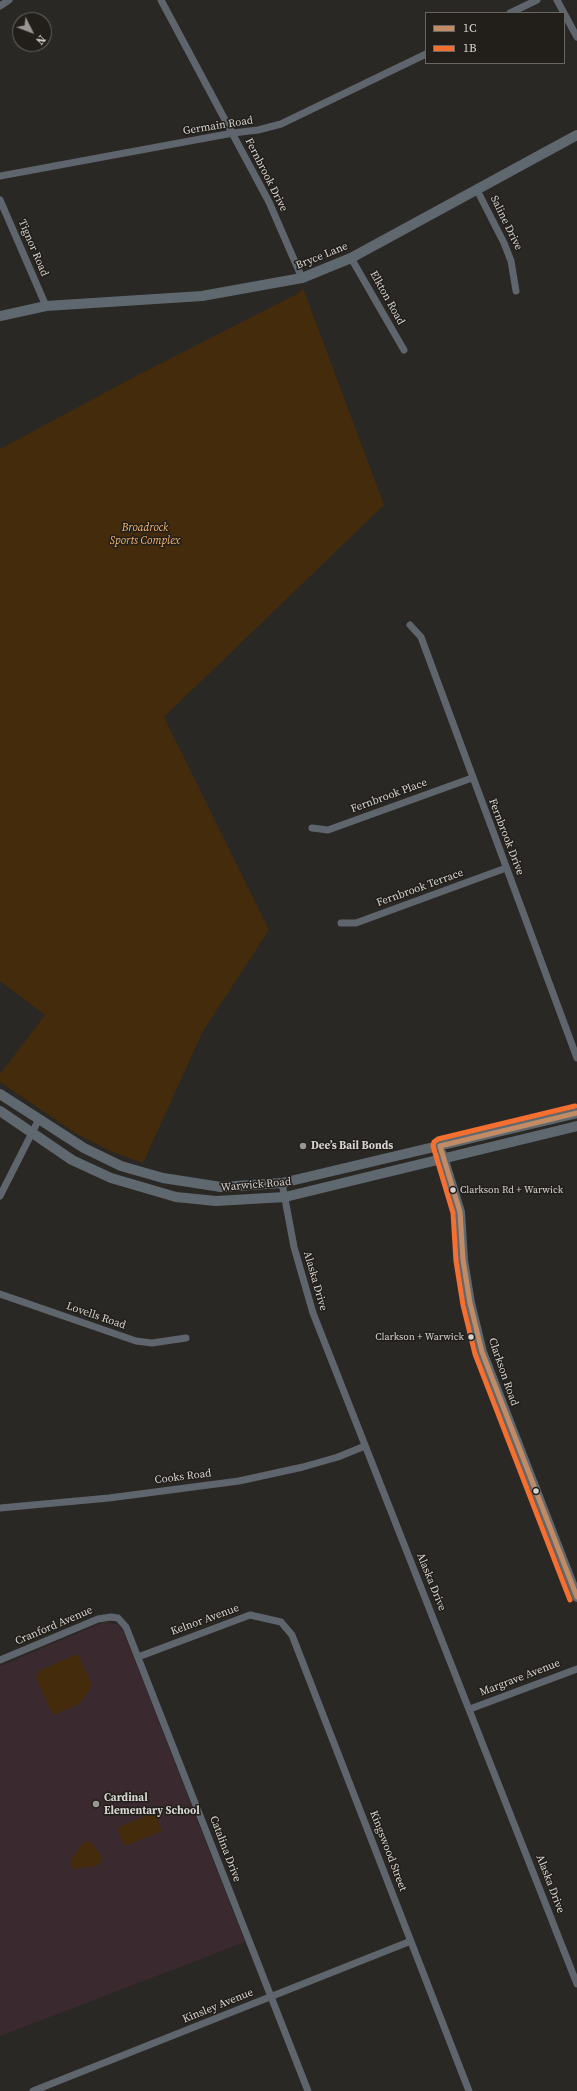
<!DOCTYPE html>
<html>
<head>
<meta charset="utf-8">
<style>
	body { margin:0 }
	#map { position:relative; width:577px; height:2091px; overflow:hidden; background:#2a2825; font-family:"Source Serif 4",serif }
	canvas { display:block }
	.legend { position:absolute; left:425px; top:12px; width:140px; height:52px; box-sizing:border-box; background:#221e1a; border:1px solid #6a6663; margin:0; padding:5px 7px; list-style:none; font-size:12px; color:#d5d3d0 }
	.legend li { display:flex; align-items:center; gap:8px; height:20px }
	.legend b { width:20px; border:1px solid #6a6663 }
	.north { position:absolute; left:12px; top:12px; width:40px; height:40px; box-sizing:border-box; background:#221e1a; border:1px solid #6a6663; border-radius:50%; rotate:132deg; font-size:11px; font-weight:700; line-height:16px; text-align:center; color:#d5d3d0 }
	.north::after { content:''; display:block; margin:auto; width:14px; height:18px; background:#999794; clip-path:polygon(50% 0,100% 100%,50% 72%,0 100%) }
</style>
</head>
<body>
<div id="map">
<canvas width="577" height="2091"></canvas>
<ul class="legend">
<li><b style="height:5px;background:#c18c65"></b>1C</li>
<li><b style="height:5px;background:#f46f30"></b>1B</li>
</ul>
<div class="north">N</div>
</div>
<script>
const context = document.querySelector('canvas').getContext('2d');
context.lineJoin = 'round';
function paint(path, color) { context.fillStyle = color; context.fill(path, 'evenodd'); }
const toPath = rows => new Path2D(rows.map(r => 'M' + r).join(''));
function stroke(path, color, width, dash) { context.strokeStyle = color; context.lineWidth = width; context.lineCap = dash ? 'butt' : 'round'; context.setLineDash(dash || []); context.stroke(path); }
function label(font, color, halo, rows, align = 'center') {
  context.font = font + ' "Source Serif 4",serif'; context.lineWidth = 3; context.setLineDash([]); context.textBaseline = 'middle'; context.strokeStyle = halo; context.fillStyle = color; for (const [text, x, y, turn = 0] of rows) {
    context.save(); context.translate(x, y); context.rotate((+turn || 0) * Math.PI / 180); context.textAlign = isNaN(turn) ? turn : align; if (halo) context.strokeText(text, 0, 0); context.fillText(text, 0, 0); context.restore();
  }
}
paint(toPath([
	[104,1622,119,1625,124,1633,245,1942,0,2036,0,1666]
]), '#3a2a2f');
paint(toPath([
	[303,288,384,505,164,717,269,930,203,1031,143,1163,110,1151,77,1134,0,1082,0,1074,45,1015,0,981,0,449,136,376,299,293],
	[78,1654,89,1678,91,1684,89,1691,79,1704,53,1715,36,1678,40,1670],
	[155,1812,162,1831,125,1846,117,1828],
	[88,1841,94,1845,101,1856,101,1862,96,1866,73,1869,70,1864,71,1861,81,1845]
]), '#432b0c');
stroke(toPath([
	[161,0,269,202,302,278],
	[557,0,577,37],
	[0,6,9,0],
	[510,13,537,0],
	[0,176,233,133,258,130,281,124,426,54],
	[477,190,504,243,511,261,516,291],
	[0,200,46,306],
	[351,258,404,350],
	[410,625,421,637,577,1058],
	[312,828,328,830,472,778],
	[341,923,356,923,506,868],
	[282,1183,294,1247,313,1313,577,1984],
	[0,1196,39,1119],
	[0,1294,136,1341,152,1343,186,1338],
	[0,1508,109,1498,239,1481,303,1467,338,1457,365,1446],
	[138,1657,250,1615,281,1622,292,1635,469,2091],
	[0,1660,98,1619,111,1617,118,1618,126,1627,308,2091],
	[470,1709,577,1669],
	[33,2091,411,1941]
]), '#5e656c', 7);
stroke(toPath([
	[0,316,46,306,202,296,302,278,351,258,577,135],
	[0,1094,84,1148,121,1166,163,1178,221,1187,282,1183,577,1113],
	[0,1111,72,1160,111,1178,176,1197,216,1201,285,1197,577,1126],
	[442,1154,460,1212,463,1260,470,1303,482,1352,577,1597]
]), '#60686f', 10);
stroke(toPath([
	[440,1146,460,1212,463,1260,470,1303,482,1352,577,1597],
	[440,1146,577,1113]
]), '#c18c65', 5);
stroke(toPath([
	[570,1600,475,1354,463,1305,456,1261,453,1213,433,1146,434,1142,438,1139,575,1106]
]), '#f46f30', 5);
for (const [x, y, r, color] of [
	[303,1146,4,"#999794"],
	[453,1190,3.5,"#d5d3d0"],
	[471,1337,3.5,"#d5d3d0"],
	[536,1491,3.5,"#d5d3d0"],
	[96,1804,4,"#999794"]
]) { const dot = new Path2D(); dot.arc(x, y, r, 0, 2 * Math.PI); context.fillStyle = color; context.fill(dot); stroke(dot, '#221e1a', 1.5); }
label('10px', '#d5d3d0', '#221e1a', [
	["Clarkson Rd + Warwick",460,1190],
	["Clarkson + Warwick",464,1337,"right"]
], 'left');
label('11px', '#d5d3d0', '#221e1a', [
	["Germain Road",218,126,-9],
	["Fernbrook Drive",266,175,63],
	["Saline Drive",506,223,64],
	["Tignor Road",33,248,67],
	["Bryce Lane",322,256,-22],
	["Elkton Road",387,298,61],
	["Fernbrook Place",389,796,-20],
	["Fernbrook Drive",506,837,69],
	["Fernbrook Terrace",420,888,-20],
	["Warwick Road",256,1185,-5],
	["Alaska Drive",315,1281,74],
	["Lovells Road",96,1316,19],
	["Clarkson Road",503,1372,71],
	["Cooks Road",183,1477,-7],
	["Alaska Drive",431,1582,68],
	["Kelnor Avenue",205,1620,-20],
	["Cranford Avenue",54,1626,-23],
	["Margrave Avenue",520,1678,-21],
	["Catalina Drive",225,1849,69],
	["Kingswood Street",388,1851,69],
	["Alaska Drive",550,1884,69],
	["Kinsley Avenue",218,2006,-22]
]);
label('italic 11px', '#f7b86d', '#221e1a', [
	["Broadrock",145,528],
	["Sports Complex",145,541]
]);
label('bold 11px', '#d5d3d0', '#221e1a', [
	["Dee’s Bail Bonds",311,1146],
	["Cardinal",104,1798],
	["Elementary School",104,1811]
], 'left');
</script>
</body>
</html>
